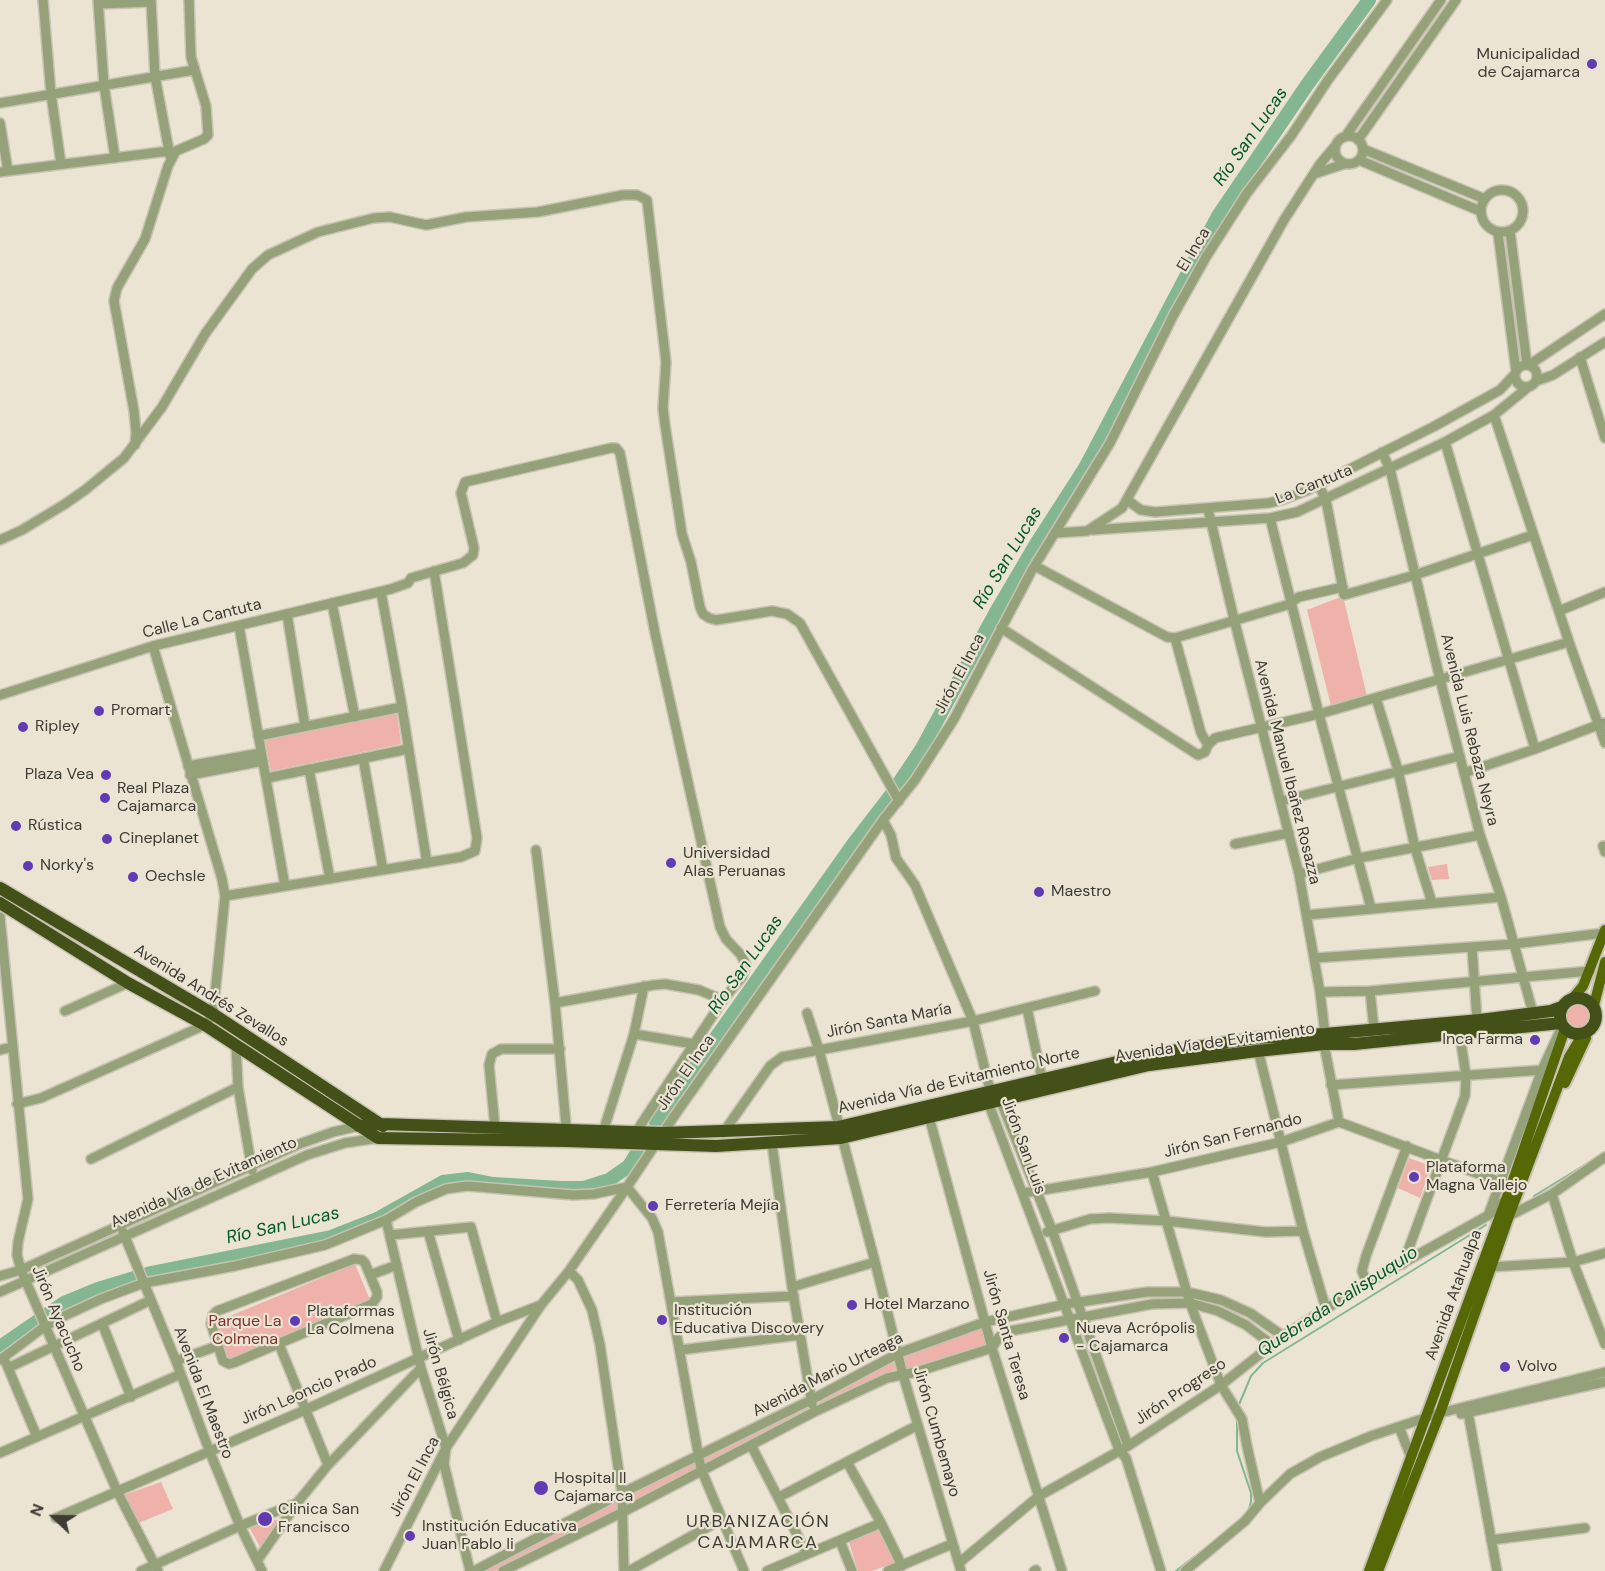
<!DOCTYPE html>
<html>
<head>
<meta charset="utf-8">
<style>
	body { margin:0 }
	#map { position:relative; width:1605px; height:1571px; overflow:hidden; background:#ebe4d3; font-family:"DM Sans",sans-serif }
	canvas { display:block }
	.north { position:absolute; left:24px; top:1487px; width:60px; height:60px; -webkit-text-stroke:4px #ebe4d3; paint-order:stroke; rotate:292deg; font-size:16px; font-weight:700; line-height:24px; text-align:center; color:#3d3b34 }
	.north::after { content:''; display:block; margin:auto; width:21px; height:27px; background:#3d3b34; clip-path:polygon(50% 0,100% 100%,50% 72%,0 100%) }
</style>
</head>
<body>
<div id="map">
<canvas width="1605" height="1571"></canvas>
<div class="north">N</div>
</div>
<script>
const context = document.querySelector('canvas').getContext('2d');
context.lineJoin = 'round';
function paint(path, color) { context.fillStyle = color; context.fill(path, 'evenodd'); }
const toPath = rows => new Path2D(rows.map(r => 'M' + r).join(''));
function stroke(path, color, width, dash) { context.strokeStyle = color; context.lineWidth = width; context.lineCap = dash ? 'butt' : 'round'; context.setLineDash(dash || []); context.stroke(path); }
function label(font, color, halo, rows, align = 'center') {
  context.font = font + ' "DM Sans",sans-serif'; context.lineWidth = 4.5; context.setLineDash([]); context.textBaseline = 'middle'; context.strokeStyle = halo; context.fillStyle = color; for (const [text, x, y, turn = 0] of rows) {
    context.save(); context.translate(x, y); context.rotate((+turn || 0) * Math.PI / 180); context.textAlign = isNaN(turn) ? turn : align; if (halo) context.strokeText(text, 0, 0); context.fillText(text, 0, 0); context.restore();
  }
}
paint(toPath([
	[1343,596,1367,696,1331,706,1307,610],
	[397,713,401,744,271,771,265,740],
	[1447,864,1449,879,1432,880,1428,867],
	'1565 1016a13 13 0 1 1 26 0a13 13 0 1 1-26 0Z',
	[1409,1158,1431,1166,1420,1198,1398,1188],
	[355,1264,370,1300,229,1361,213,1323],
	[982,1324,987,1350,905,1372,902,1349],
	[896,1357,900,1367,816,1409,814,1402],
	[810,1403,812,1411,705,1465,704,1457],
	[699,1459,701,1467,625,1506,624,1496],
	[161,1482,173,1509,136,1524,121,1496],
	[619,1500,619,1508,495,1571,480,1571],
	[281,1519,260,1547,248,1525],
	[879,1527,896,1562,872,1571,858,1571,849,1542]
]), '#eeb2ab');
stroke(toPath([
	[1534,1196,1596,1158],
	[1238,1407,1251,1376,1263,1363,1486,1225],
	[1237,1416,1237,1451,1251,1493,1251,1502,1248,1512],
	[1176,1571,1195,1556]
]), '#85b692', 2);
stroke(toPath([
	[656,1122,854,843,891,795,921,750,996,612,1036,544,1085,468,1218,216,1307,85,1369,0],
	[0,1347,64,1303,98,1289,151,1273,331,1237,377,1219,443,1182,468,1179,493,1184,561,1188,584,1188,609,1180,629,1166,640,1148]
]), '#85b692', 14);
const minor = toPath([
	[43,0,51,94,61,164],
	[98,0,104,85,115,158],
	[151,0,155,76,170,156],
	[99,4,151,2],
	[0,103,194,70],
	[0,123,8,171],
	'1335 150a14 14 0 1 1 28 0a14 14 0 1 1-28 0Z',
	[1345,137,1441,0],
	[1358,140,1456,0],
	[1363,149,1485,199],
	[1359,160,1480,211],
	[0,172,169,151],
	[1314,174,1344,164],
	'1481 211a21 21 0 1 1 42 0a21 21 0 1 1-42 0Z',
	[1510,231,1527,365],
	[1498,233,1516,371],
	[1580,357,1605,438],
	'1515 376a11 11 0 1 1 22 0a11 11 0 1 1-22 0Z',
	[1529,365,1605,314],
	[1536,381,1553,375,1605,342],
	[1494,415,1569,642,1605,743],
	[1445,442,1535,749],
	[135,445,136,432,134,411,114,301,117,288,145,239,168,166,176,151,204,139,208,135,206,106,191,57,189,0],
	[1382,452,1390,469,1440,679,1480,835,1501,897,1533,1013],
	[1318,484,1326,500,1344,595,1415,575,1533,535],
	[1127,500,1141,510,1155,512,1269,503,1282,500,1306,491,1433,427,1500,390,1514,375],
	[1208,509,1234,619,1299,874,1320,992,1325,1034,1324,1044,1339,1122],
	[1270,518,1319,714,1371,908],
	[1092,530,1270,518,1297,512,1445,442,1494,415,1527,388],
	[1056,533,1087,531,1122,508,1284,220,1320,164,1336,145],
	[0,540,22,530,65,504,85,490,124,458,162,407,205,334,252,269,268,255,318,232,374,218,390,217,426,225,466,217,538,212,623,195,637,195,647,200,666,362,663,408,665,425,682,534,691,562,700,607,703,614,709,618,716,620,772,611,787,614,800,623,899,801],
	[1035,566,1167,637,1175,638,1287,605,1299,597,1343,587],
	[381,592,401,701,427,863],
	[332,603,355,717],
	[1559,611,1605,592],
	[287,614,305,726],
	[239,626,285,886],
	[1001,628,1198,755,1205,752,1208,745,1215,738,1319,714,1569,642],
	[1175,638,1201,733,1208,745],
	[0,695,153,646,391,589,408,583,411,578,463,563,473,555,474,548,461,493,465,482,611,448,616,448,620,453,655,633,720,927,726,939,741,955,746,965,742,977,723,1000,634,1135],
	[1376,698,1398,770,1415,848,1432,903],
	[258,736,402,707],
	[363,758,383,870],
	[188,766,261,753],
	[309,769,330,879],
	[1464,773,1535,749,1603,723],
	[190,775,263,761],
	[267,778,408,749],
	[1281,801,1460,756],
	[883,820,891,835,896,858,915,885,973,1021,990,1090,988,1102,1119,1450,1126,1458,1161,1571],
	[1235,844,1289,833],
	[1603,846,1605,852],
	[536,850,555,1003,567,1136],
	[1299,874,1359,858,1480,835],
	[225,896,461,857,475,851,477,838,434,571],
	[1307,915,1501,897],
	[0,917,28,1199,18,1242,17,1255,21,1270,117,1491,158,1571],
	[1472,947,1477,1020],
	[1315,958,1514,944,1604,933],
	[1370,991,1374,1029],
	[1320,992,1370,991,1590,971],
	[555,1003,654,985,665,984,699,990,723,1000],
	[1027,1008,1042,1079],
	[65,1011,128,983],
	[807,1013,819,1050,875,1262,903,1375,961,1571],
	[634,1034,694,1044],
	[1255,1038,1303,1231,1326,1309],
	[236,1045,238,1087,252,1170],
	[0,1050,12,1047],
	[1331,1085,1542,1070],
	[996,1096,1000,1099,1052,1230,1128,1446],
	[17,1104,41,1098,205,1025,213,1014,225,896,222,879,153,646],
	[928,1113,992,1348,1062,1571],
	[495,1127,489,1065,492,1054,501,1049,560,1049],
	[603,1132,634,1034,644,986],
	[723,1133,770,1066,782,1057,973,1021,1095,991],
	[772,1144,792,1287,812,1404],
	[91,1159,238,1087],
	[1152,1172,1190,1303,1221,1385,1242,1419,1247,1446,1260,1503],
	[627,1187,652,1218,658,1232,701,1469,744,1571],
	[1024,1193,1152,1172,1281,1142,1339,1122,1511,1186],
	[1552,1194,1573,1262,1605,1344],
	[1489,1213,1542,1070,1559,1033],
	[1509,1216,1552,1194,1605,1157],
	[386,1220,421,1368,446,1448,444,1464,470,1571],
	[428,1231,459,1340],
	[123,1232,176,1361,209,1450,240,1526,262,1571],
	[1047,1232,1090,1219,1109,1218,1167,1221,1266,1232,1303,1231],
	[390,1235,471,1227,497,1322],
	[354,1259,362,1260,365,1263,377,1292,377,1297,372,1304,233,1363,229,1364,223,1361,211,1324,213,1315,217,1311,354,1259],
	[1403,1264,1465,1096,1466,1076,1459,1029],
	[1487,1266,1491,1267,1573,1262,1605,1253],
	[569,1271,578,1280,592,1310,600,1345,622,1493,624,1571],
	[370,1275,397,1265],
	[0,1276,21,1270,302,1143,333,1132,359,1126],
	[1367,1283,1362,1271,1366,1256,1407,1146],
	[792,1287,875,1262],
	[0,1292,307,1155,345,1143,378,1138],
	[671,1302,794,1296],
	[102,1323,131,1397],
	[279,1344,328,1465],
	[680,1350,800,1335],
	[0,1360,44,1327,64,1316,101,1299,144,1283,235,1266,325,1245,386,1220,416,1202,446,1189,467,1186,573,1195,594,1194,627,1187],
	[176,1361,217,1346],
	[6,1363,37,1437],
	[8,1368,151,1300],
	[1468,1412,1497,1571],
	[1461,1414,1605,1382],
	[1399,1427,1411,1457],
	[751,1445,807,1554],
	[0,1453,181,1374],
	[847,1462,881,1523,902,1566],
	[779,1497,918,1425],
	[56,1518,305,1410,497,1322,541,1305],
	[1491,1540,1585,1528],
	[840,1541,852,1571],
	[257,1561,297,1503,328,1465,421,1368],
	[959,1563,1039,1496,1128,1446,1221,1385,1283,1336,1367,1283,1489,1215,1505,1200],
	[141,1571,240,1526,297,1503],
	[384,1571,446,1448,541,1305,569,1271,627,1187,675,1115,883,820,915,780,954,719,1032,570,1110,443,1173,316,1206,257,1247,193,1291,136,1328,80,1387,0],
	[474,1571,622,1493,811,1400,899,1353,985,1322,1066,1304,1147,1292,1187,1292,1221,1300,1250,1313,1283,1336],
	[503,1571,623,1512,814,1412,887,1378,916,1372,992,1348,999,1337,1010,1331,1152,1304,1190,1303,1218,1311,1246,1325,1271,1344],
	[629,1571,722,1519],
	[767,1571,881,1523],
	[888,1571,952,1544],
	[1034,1571,1036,1570],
	[1185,1571,1245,1521,1260,1503,1290,1474,1320,1457,1371,1436,1440,1413,1605,1372]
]);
const major = toPath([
	[1573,998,1583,986,1605,930],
	[1594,1005,1605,962],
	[1565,1083,1586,1038],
	[1369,1571,1511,1186,1565,1029],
	[1378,1571,1440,1413,1509,1216,1569,1057,1583,1034]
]);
const highway = toPath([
	[0,888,213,1014,383,1126],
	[0,903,128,983,205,1025,378,1138,567,1141,716,1146,841,1138,1149,1065,1257,1051,1324,1044,1354,1044,1561,1023],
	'1560 1016a18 18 0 1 1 36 0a18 18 0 1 1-36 0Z',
	[359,1126,380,1124,663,1133,838,1127,1147,1055,1255,1038,1325,1034,1480,1020,1551,1011,1562,1007]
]);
stroke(minor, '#c8c2b3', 12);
stroke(major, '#c8c2b3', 14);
stroke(highway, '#c8c2b3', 15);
stroke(minor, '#95a178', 9);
stroke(major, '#566806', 10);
stroke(highway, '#435018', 12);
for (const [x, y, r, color] of [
	[1592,64,6,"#613bb3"],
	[99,711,6,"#613bb3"],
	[23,727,6,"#613bb3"],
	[106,775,6,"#613bb3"],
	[105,798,6,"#613bb3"],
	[16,826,6,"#613bb3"],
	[107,839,6,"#613bb3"],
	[671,863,6,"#613bb3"],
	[28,866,6,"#613bb3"],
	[133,877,6,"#613bb3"],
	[1039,892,6,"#613bb3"],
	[1535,1040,6,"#613bb3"],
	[1414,1177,6,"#613bb3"],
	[653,1206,6,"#613bb3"],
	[852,1305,6,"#613bb3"],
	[662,1320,6,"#613bb3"],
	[295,1321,6,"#613bb3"],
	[1064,1338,6,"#613bb3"],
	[1505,1367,6,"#613bb3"],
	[541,1488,8,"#613bb3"],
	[265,1519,8,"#613bb3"],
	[410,1536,6,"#613bb3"]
]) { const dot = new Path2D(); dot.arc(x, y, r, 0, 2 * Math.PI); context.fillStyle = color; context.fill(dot); stroke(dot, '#ebe4d3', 2); }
label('16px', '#3d3b34', '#ebe4d3', [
	["Municipalidad",1580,55,"right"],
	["de Cajamarca",1580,73,"right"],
	["Promart",111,711],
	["Ripley",35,727],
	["Plaza Vea",94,775,"right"],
	["Real Plaza",117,789],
	["Cajamarca",117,807],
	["Rústica",28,826],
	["Cineplanet",119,839],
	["Universidad",683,854],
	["Alas Peruanas",683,872],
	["Norky's",40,866],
	["Oechsle",145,877],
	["Maestro",1051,892],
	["Inca Farma",1523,1040,"right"],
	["Plataforma",1426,1168],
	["Magna Vallejo",1426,1186],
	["Ferretería Mejía",665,1206],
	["Hotel Marzano",864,1305],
	["Institución",674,1311],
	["Educativa Discovery",674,1329],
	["Plataformas",307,1312],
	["La Colmena",307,1330],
	["Nueva Acrópolis",1076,1329],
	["- Cajamarca",1076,1347],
	["Volvo",1517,1367],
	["Hospital II",554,1479],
	["Cajamarca",554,1497],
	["Clinica San",278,1510],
	["Francisco",278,1528],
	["Institución Educativa",422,1527],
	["Juan Pablo Ii",422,1545]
], 'left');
label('16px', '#3d3b34', '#ebe4d3', [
	["El Inca",1194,250,-59],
	["La Cantuta",1314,485,-22],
	["Calle La Cantuta",202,619,-14],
	["Jirón El Inca",960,674,-62],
	["Avenida Luis Rebaza Neyra",1469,730,76],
	["Avenida Manuel Ibañez Rosazza",1287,772,76],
	["Avenida Andrés Zevallos",211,996,32],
	["Jirón Santa María",889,1021,-11],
	["Avenida Vía de Evitamiento",1215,1043,-8],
	["Jirón El Inca",686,1073,-55],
	["Avenida Vía de Evitamiento Norte",959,1081,-13],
	["Jirón San Fernando",1233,1136,-14],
	["Jirón San Luis",1023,1146,70],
	["Avenida Vía de Evitamiento",204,1183,-24],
	["Avenida Atahualpa",1454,1295,-70],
	["Jirón Ayacucho",58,1319,67],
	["Jirón Santa Teresa",1006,1335,74],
	["Jirón Bélgica",440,1374,74],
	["Avenida Mario Urteaga",828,1375,-27],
	["Jirón Leoncio Prado",309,1391,-24],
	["Jirón Progreso",1181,1392,-34],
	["Avenida El Maestro",203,1393,69],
	["Jirón Cumbemayo",936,1432,74],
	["Jirón El Inca",415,1477,-62]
]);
label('16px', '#7c332d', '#ebe4d3', [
	["Parque La",245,1322],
	["Colmena",245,1340]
]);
label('italic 18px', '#04592c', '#ebe4d3', [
	["Río San Lucas",1251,137,-55],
	["Río San Lucas",1008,558,-59],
	["Río San Lucas",746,965,-55],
	["Río San Lucas",283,1226,-13],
	["Quebrada Calispuquio",1338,1302,-33]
]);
context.letterSpacing = '1.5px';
label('18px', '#3d3b34', '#ebe4d3', [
	["URBANIZACIÓN",758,1522],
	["CAJAMARCA",758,1543]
]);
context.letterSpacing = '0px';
</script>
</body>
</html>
